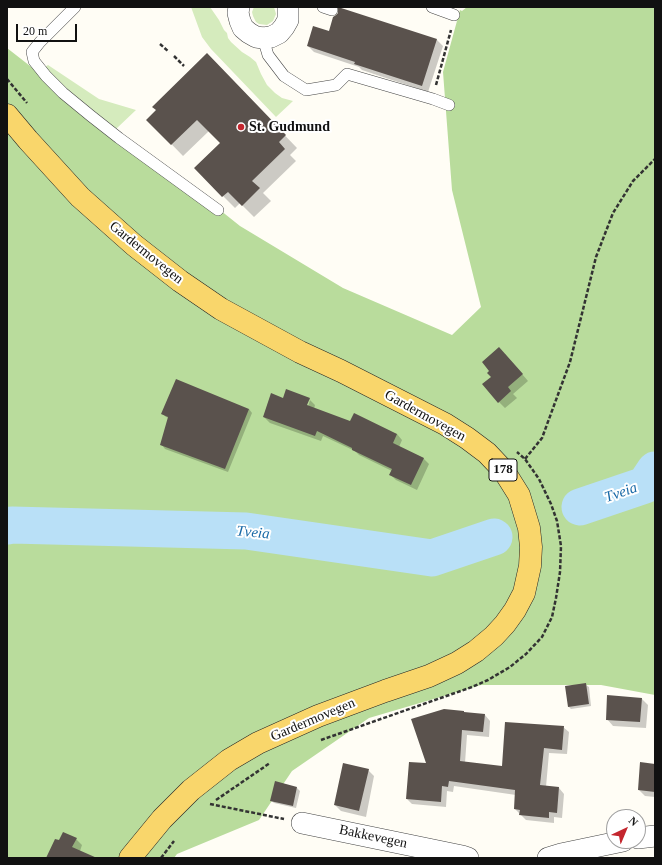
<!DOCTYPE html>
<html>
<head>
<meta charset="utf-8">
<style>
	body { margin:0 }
	#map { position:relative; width:662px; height:865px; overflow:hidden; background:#fffdf5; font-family:"Times New Roman",serif }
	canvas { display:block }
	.frame { position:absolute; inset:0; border:8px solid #111; pointer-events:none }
	.north { position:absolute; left:606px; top:809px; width:40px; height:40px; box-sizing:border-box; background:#fff; border:1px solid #a0a0a0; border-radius:50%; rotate:44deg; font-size:11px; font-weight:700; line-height:16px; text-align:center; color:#111 }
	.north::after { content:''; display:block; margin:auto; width:14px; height:18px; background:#c4262e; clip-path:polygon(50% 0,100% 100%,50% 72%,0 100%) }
	.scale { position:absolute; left:16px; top:24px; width:61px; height:18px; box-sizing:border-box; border:2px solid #111; border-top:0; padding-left:5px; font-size:12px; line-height:14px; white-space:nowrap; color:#111; -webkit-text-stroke:3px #fff; paint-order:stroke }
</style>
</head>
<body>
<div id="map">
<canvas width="662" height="865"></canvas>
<div class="frame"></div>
<div class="north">N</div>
<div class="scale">20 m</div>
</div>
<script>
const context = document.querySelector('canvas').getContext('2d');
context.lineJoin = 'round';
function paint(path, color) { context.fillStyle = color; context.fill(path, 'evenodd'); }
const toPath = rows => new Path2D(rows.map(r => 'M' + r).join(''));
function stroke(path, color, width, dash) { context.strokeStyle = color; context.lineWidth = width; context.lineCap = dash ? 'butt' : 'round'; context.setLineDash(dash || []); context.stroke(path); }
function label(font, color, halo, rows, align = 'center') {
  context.font = font + ' "Times New Roman",serif'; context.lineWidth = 4; context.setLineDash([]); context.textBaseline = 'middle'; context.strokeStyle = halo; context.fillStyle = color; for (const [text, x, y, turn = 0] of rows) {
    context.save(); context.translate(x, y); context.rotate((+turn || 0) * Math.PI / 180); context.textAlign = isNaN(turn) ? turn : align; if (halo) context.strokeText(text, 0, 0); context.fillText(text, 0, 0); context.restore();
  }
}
paint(toPath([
	[191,7,210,7,219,20,224,30,227,33,228,38,231,42,242,52,250,57,256,62,261,74,267,85,275,93,282,98,293,101,276,117,211,49,202,37],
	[254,7,274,7,276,14,273,21,267,25,259,24,256,22,253,16,252,12],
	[48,65,99,99,136,110,116,129,95,113,54,78,45,67]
]), '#d5ebbd');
paint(toPath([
	[467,7,655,7,655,695,601,685,481,685,369,718,292,771,259,820,177,854,174,858,7,858,7,48,48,80,146,151,240,226,343,288,452,335,481,307,452,190,443,72,460,10,462,11]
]), '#b9dc9c');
paint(toPath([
	[337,16,437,40,443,46,428,92,362,70,359,67,314,52,308,46,329,32],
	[219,67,297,148,290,155,296,161,263,193,271,201,254,217,240,203,235,208,195,168,221,143,209,131,183,156,148,120],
	[505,354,528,381,513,394,517,398,505,408,499,402,492,377],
	[284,399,309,399,315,405,314,409,351,422,397,434,402,440,399,447,423,458,429,464,417,490,396,480,390,474,392,471,359,455,355,451,323,436,321,441,270,423,264,417],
	[308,400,310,400,307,410,305,410],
	[249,409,252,413,228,472,165,449,162,445,169,418,166,417,163,414],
	[586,685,589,687,591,706,571,709,568,706],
	[642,699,648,705,646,728,613,726,607,719],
	[465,713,485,715,490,721,489,737,467,735,465,763,502,768,563,727,569,732,567,754,549,753,546,787,559,788,564,794,562,818,554,817,554,823,526,820,515,809,516,795,454,786,453,792,447,791,446,807,412,804,407,799,427,764],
	[655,765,655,797,645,796,639,790],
	[368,770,374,776,366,817,341,811,335,805],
	[297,788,300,791,296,808,274,803,271,800],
	[76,839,82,845,80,851,87,858,47,858,59,842]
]), '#0003');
stroke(toPath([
	[580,507,645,485,655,470],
	[7,526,12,525,246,531,432,558,494,537]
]), '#b9e0f7', 37);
paint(toPath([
	[338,7,437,39,422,86,354,64,355,62,307,46,313,26,329,31,333,17,336,15,338,13],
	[207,53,286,135,279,142,285,149,252,181,260,188,242,206,228,192,222,197,194,168,220,143,197,120,171,145,146,120,156,110,152,107],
	[499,347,523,374,508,387,511,391,498,403,482,384,491,377,487,373,489,371,482,362],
	[176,379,249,409,225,469,160,445,168,417,161,414],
	[286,389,310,398,307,405,350,421,354,413,397,434,393,443,424,458,411,485,389,475,392,469,352,450,352,448,317,431,315,436,263,417,271,393,283,398],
	[586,683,589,704,568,707,565,686],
	[607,695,642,698,640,722,606,720],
	[444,709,464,711,464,712,485,714,483,732,462,730,460,761,502,766,505,722,564,726,562,750,544,748,540,785,559,787,557,813,549,812,549,818,519,815,520,810,514,809,515,790,449,781,448,787,442,786,441,802,406,799,409,762,426,763,411,719],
	[640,762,655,764,655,792,638,790],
	[343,763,369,769,359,811,334,805],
	[275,781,297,787,293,806,270,801],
	[63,832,77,838,72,847,97,858,46,858,55,839,59,840]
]), '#5a524d');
const lane = toPath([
	[75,7,40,42,32,52,34,61,46,76,63,93,91,116,119,138,218,210],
	[323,7,332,10],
	[432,7,454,15],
	[263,38,268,55,284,76,306,90,336,85,347,74,433,99,449,105]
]);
const street = toPath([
	[239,7,238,13,240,21,243,28,249,33,256,37,263,38,271,37,279,33,284,27,288,20,288,7],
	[302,823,462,856,468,858],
	[638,838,655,836],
	[548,858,561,854,623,841]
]);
const primary = toPath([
	[7,115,28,140,80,197,134,245,180,281,221,309,300,352,341,371,445,424,467,438,487,453,504,471,519,495,529,528,531,547,530,566,524,593,515,610,505,624,494,636,476,651,457,663,429,676,385,691,318,716,258,743,229,760,191,790,162,819,130,858]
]);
stroke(lane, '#444', 12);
stroke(street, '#444', 22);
stroke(primary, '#222', 23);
stroke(toPath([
	[160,44,169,52],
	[174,56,184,66],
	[7,79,27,103],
	[436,85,451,30],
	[525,459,542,438,570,362,596,257,613,213,633,181,655,159],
	[321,740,472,687,488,680,510,667,526,654,542,637,552,617,556,598,560,572,561,546,557,521,551,504,539,479,525,459,517,452],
	[216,800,270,763],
	[210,804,284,819],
	[161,858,174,841]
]), '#333', 2.5, [4, 2]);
stroke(lane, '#fff', 11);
stroke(street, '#fff', 21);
stroke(primary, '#f9d66b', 22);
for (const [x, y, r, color] of [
	[241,127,4,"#c4262e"]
]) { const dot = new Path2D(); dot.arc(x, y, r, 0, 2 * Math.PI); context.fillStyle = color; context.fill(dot); stroke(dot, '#fff', 1.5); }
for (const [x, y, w] of [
	[503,470,28]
]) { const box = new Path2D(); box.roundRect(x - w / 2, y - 11, w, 22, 3); context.fillStyle = '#fff'; context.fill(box); stroke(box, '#111', 1); }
label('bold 13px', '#111', null, [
	["178",503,470]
]);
label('bold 14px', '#111', '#fff', [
	["St. Gudmund",249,127]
], 'left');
label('14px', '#111', '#fff', [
	["Gardermovegen",146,253,39],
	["Gardermovegen",425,416,29],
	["Gardermovegen",313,720,-23],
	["Bakkevegen",373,837,12]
]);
label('italic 15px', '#1768a6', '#fff', [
	["Tveia",621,493,-19],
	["Tveia",253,533,6]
]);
</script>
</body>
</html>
